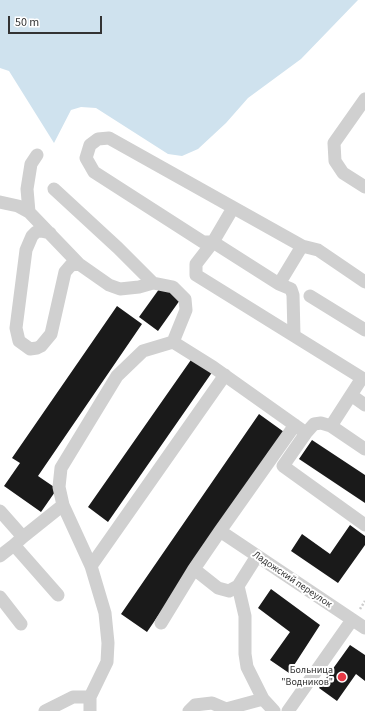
<!DOCTYPE html>
<html>
<head>
<meta charset="utf-8">
<style>
	body { margin:0 }
	#map { position:relative; width:365px; height:711px; overflow:hidden; background:#fff; font-family:"Source Sans 3",sans-serif }
	canvas { display:block }
	.scale { position:absolute; left:8px; top:16px; width:94px; height:18px; box-sizing:border-box; border:2px solid #333; border-top:0; padding-left:5px; font-size:12px; line-height:14px; white-space:nowrap; color:#333; -webkit-text-stroke:3px #fff; paint-order:stroke }
</style>
</head>
<body>
<div id="map">
<canvas width="365" height="711"></canvas>
<div class="scale">50 m</div>
</div>
<script>
const context = document.querySelector('canvas').getContext('2d');
context.lineJoin = 'round';
function paint(path, color) { context.fillStyle = color; context.fill(path, 'evenodd'); }
const toPath = rows => new Path2D(rows.map(r => 'M' + r).join(''));
function stroke(path, color, width, dash) { context.strokeStyle = color; context.lineWidth = width; context.lineCap = dash ? 'butt' : 'round'; context.setLineDash(dash || []); context.stroke(path); }
function label(font, color, halo, rows, align = 'center') {
  context.font = font + ' "Source Sans 3",sans-serif'; context.lineWidth = 4; context.setLineDash([]); context.textBaseline = 'middle'; context.strokeStyle = halo; context.fillStyle = color; for (const [text, x, y, turn = 0] of rows) {
    context.save(); context.translate(x, y); context.rotate((+turn || 0) * Math.PI / 180); context.textAlign = isNaN(turn) ? turn : align; if (halo) context.strokeText(text, 0, 0); context.fillText(text, 0, 0); context.restore();
  }
}
paint(toPath([
	[0,0,358,0,301,59,248,98,226,123,198,149,182,156,168,154,96,108,81,107,71,110,54,143,9,71,0,68]
]), '#cfe2ee');
paint(toPath([
	[162,285,180,300,158,331,139,317],
	[117,306,142,324,38,476,57,489,41,512,4,486,20,463,12,458],
	[193,357,213,371,108,522,88,507],
	[259,414,284,432,147,632,121,614],
	[312,440,365,475,365,503,299,459],
	[350,525,365,536,365,545,338,583,291,551,302,534,330,554],
	[271,589,320,625,289,673,270,660,290,632,258,608],
	[350,645,365,655,365,681,356,674,337,701,319,688]
]), '#1a1a1a');
stroke(toPath([
	[360,609,365,601]
]), '#cdcdcd', 2.5, [2, 2]);
stroke(toPath([
	[365,99,334,143,335,161,343,173,365,187],
	[54,189,118,248,153,283],
	[0,202,18,206,29,212,79,264,109,285,120,289,139,287,153,283,173,287,185,299,186,310,173,342],
	[233,208,213,242,196,264,196,275,362,378,351,395],
	[29,212,27,189,31,164,37,155],
	[50,233,41,231,36,232,32,236,26,250,16,328,19,341,30,349,37,348,41,346,51,334,65,272,71,265,79,264],
	[279,284,302,246],
	[310,296,365,330],
	[294,335,293,295,291,289,279,284,213,242,203,242,94,172,86,158,90,145,98,139,109,138,302,246,318,250,365,282],
	[331,426,351,395,365,405],
	[365,449,331,426,321,423,314,424,306,433,283,466,365,525],
	[0,511,23,537,63,505],
	[220,531,365,628],
	[23,537,14,545,58,595],
	[0,556,14,545],
	[91,566,225,375],
	[194,569,218,588,229,591,238,586,257,556],
	[238,586,245,616,245,654,247,667,263,699,274,711],
	[0,597,21,624],
	[161,623,194,569,220,531,295,425],
	[45,711,73,697,90,697],
	[90,711,90,697,107,662,108,643,105,613,91,566,63,505,59,487,61,468,117,376,143,351,173,342,213,367,306,433],
	[189,711,195,705,212,703,226,709,263,699],
	[288,711,352,620]
]), '#d0d0d0', 13);
for (const [x, y, r, color] of [
	[342,677,5,"#e63946"]
]) { const dot = new Path2D(); dot.arc(x, y, r, 0, 2 * Math.PI); context.fillStyle = color; context.fill(dot); stroke(dot, '#fff', 1.5); }
label('10px', '#333', '#fff', [
	["Ладожский переулок",292,580,34]
]);
label('10px', '#333', '#fff', [
	["Больница",333,671],
	["\"Водников\"",333,683]
], 'right');
</script>
</body>
</html>
